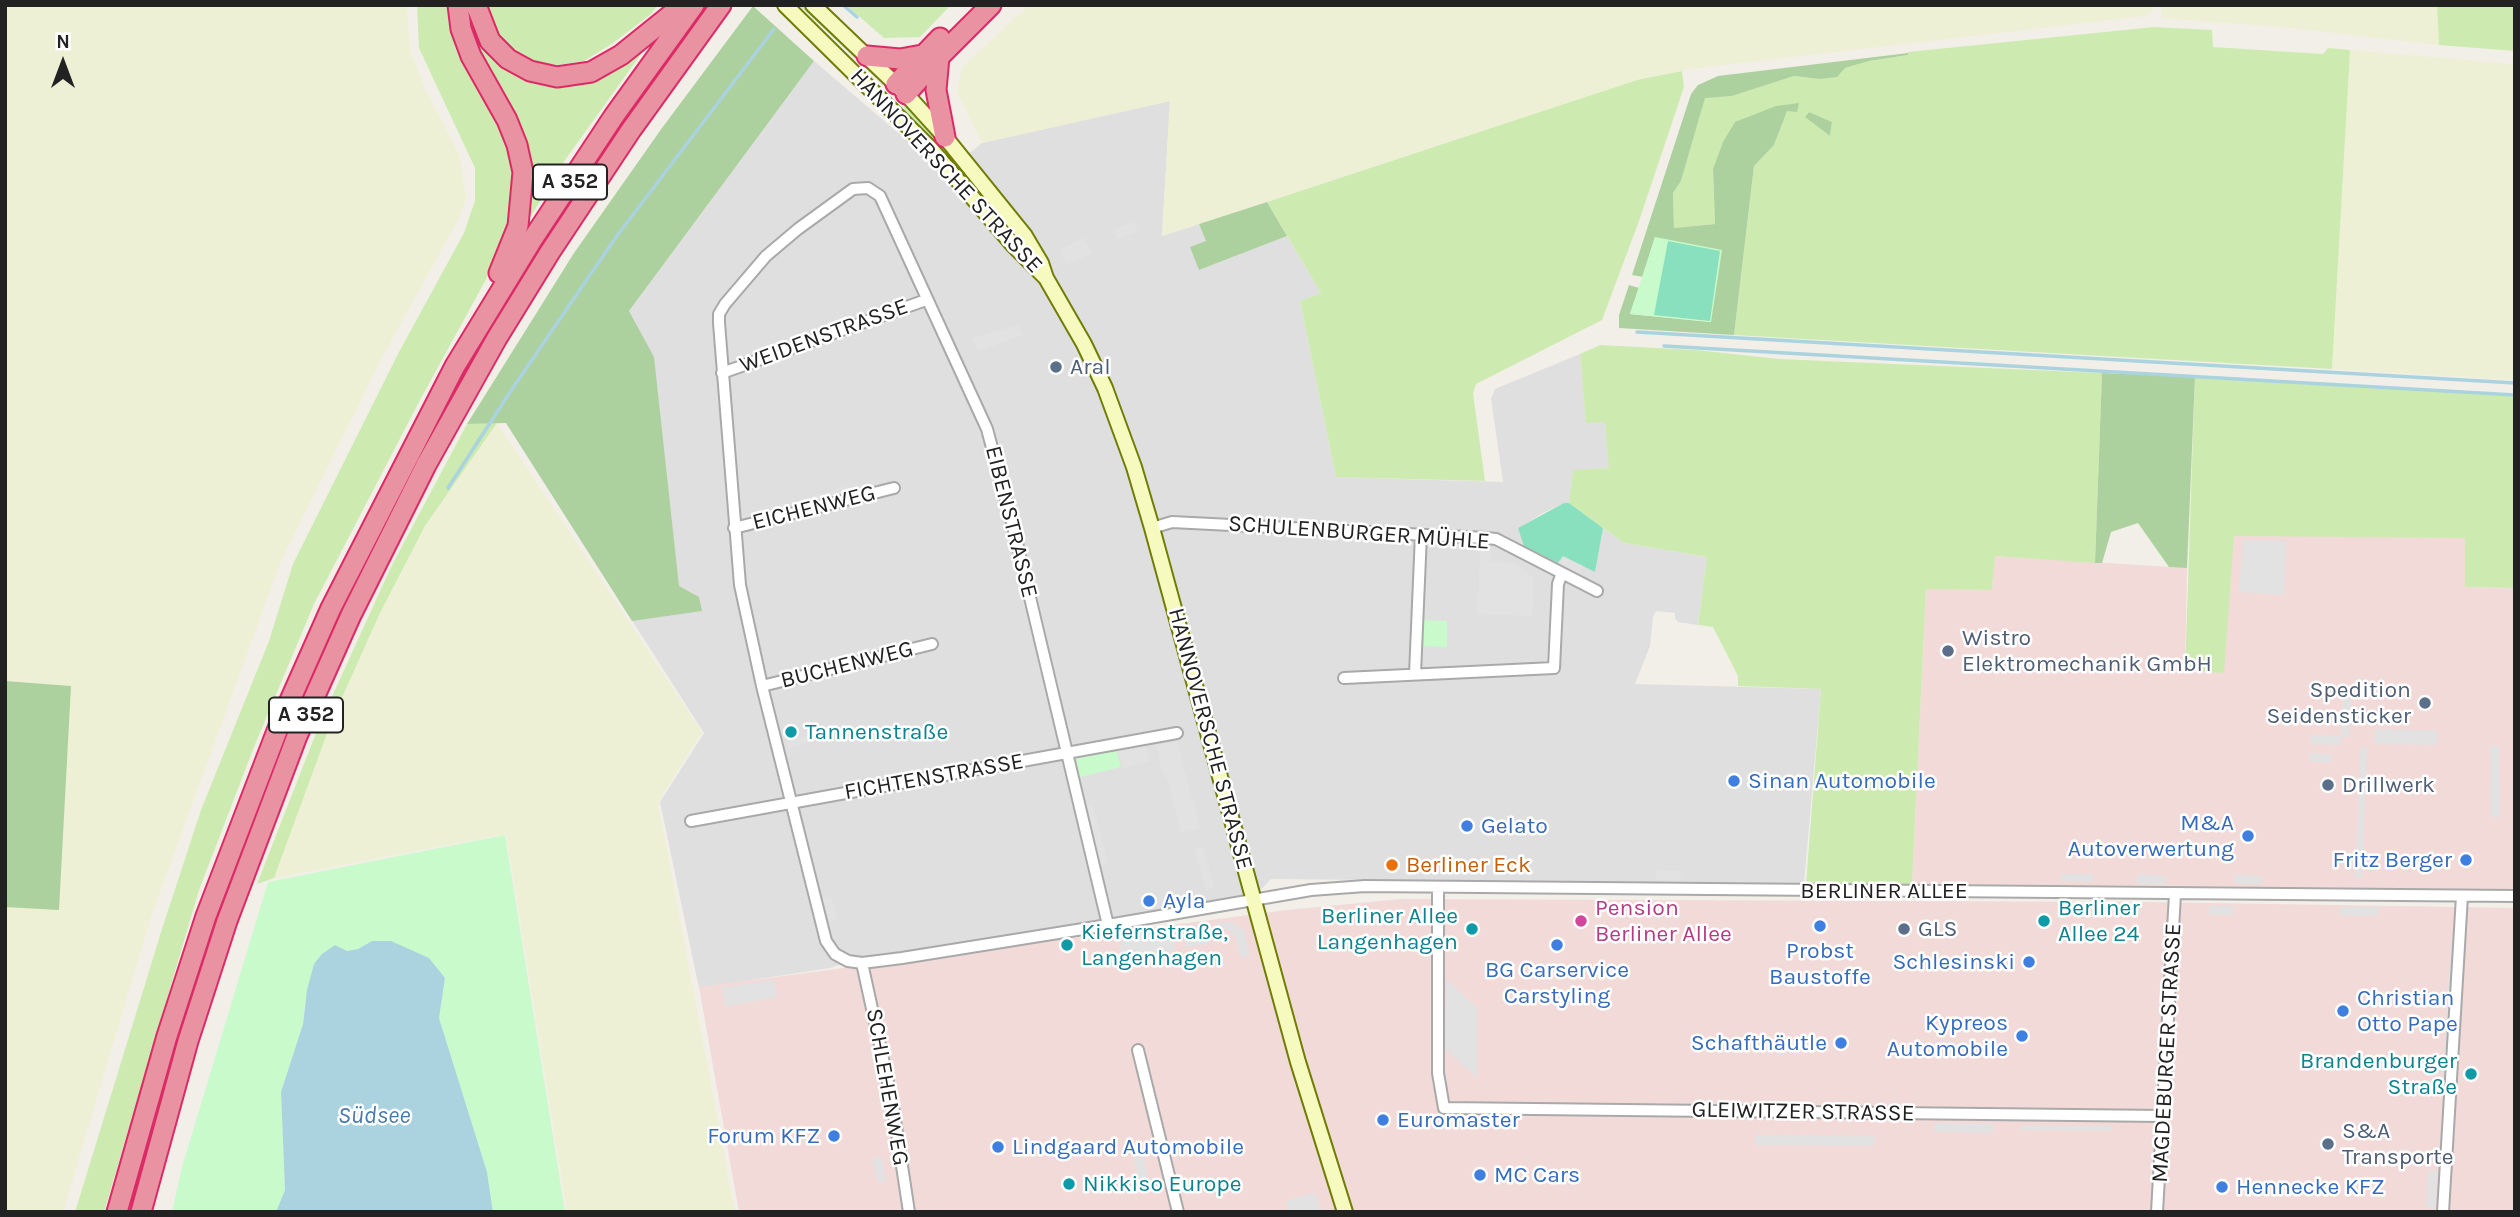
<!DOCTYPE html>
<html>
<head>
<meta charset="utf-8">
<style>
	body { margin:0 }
	#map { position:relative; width:2520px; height:1217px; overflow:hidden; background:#f2efe9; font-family:Karla,sans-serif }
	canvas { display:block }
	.frame { position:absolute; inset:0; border:7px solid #222; pointer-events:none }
	.north { position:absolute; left:28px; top:28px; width:70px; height:70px; -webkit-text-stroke:5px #fff; paint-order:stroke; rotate:0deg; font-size:19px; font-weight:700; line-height:28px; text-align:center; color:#222 }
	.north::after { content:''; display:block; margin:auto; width:24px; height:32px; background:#222; clip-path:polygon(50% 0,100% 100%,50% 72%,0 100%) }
</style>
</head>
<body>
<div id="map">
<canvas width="2520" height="1217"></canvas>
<div class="frame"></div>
<div class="north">N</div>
</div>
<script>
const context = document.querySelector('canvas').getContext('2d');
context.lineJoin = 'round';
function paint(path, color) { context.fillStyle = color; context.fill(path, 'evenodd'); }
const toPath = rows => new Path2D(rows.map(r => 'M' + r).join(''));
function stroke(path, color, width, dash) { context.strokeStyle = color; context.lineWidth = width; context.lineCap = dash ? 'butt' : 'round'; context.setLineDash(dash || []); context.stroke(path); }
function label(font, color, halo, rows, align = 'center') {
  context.font = font + ' Karla,sans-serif'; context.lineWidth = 5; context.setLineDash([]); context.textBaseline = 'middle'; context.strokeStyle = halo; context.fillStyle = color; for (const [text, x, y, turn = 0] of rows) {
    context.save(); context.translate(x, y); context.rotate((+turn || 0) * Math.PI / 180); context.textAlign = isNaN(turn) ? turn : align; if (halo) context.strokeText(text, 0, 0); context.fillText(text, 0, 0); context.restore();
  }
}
paint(toPath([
	[814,61,945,173,982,143,1170,101,1162,236,1199,224,1206,241,1199,270,1287,236,1321,293,1300,301,1336,477,1503,482,1491,399,1495,389,1580,354,1586,422,1605,422,1610,468,1573,471,1569,503,1564,503,1543,513,1519,528,1558,563,1563,555,1595,571,1603,528,1624,543,1707,557,1698,625,1678,622,1675,618,1675,613,1656,611,1653,617,1650,646,1635,684,1821,689,1804,884,1271,879,1257,894,857,959,830,968,699,988,660,802,704,733,506,423,629,311]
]), '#e0dfdf');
paint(toPath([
	[2285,535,2465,538,2465,587,2515,588,2515,893,2210,886,1912,884,1926,588,1992,590,1994,556,2187,568,2185,670,2223,673,2233,536],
	[1401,899,2147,902,2515,908,2515,1212,739,1212,699,987,1287,910]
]), '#f2dad9');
paint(toPath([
	[5,5,407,5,410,50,425,89,459,154,466,199,459,218,383,356,281,561,151,917,63,1212,5,1212],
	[1029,5,2154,5,2154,9,2146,16,1690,69,1637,80,1162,236,1170,101,982,143,957,92,962,67],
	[2161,5,2437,5,2439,45,2280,27,2161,18],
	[2350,50,2515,64,2515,380,2332,369],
	[497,423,702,732,658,802,735,1212,567,1212,506,834,274,878,332,720,380,613,425,527]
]), '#eef0d5');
paint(toPath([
	[417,5,452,5,508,147,513,172,514,198,511,224,501,252,420,400,314,604,254,747,199,890,104,1212,75,1212,162,929,201,810,269,641,293,564,399,352,464,233,475,201,475,168,419,48],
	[462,5,472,5,475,24,557,86,642,48,644,50,565,160,528,221,527,199],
	[486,5,658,5,651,14,613,43,584,61,558,65,533,62,515,51,497,36],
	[799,5,806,5,881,79,876,78],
	[846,5,951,5,920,37,884,38],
	[2437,5,2515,5,2515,51,2439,45],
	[2154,27,2212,30,2213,47,2323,54,2328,48,2350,50,2332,369,1734,335,1754,166,1774,145,1787,110,1776,106,1713,169,1715,224,1674,228,1673,193,1681,181,1705,97,1732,96,1794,76,1819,79,1845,68,1869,61,1908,55,1908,52],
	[1808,112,1832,122,1830,136,1806,117],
	[1682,71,1684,87,1639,221,1602,320,1476,384,1473,393,1485,481,1336,477,1300,301,1321,293,1267,202,1637,80],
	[903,100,937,136,1008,224,1007,226,911,119,905,112],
	[1600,345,1696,350,1779,359,2102,373,2095,563,1995,556,1992,590,1926,589,1912,884,1806,884,1821,689,1738,686,1738,676,1713,627,1698,625,1707,557,1624,543,1569,503,1573,470,1609,468,1605,422,1586,423,1580,354],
	[2195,377,2515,396,2515,588,2465,587,2465,538,2234,536,2224,673,2185,671],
	[497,423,425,526,380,613,332,720,274,878,257,884,320,723,391,567,467,424]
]), '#cdebb0');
paint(toPath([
	[753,6,814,61,629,311,654,357,679,586,699,597,702,611,632,621,506,423,467,424,574,253,662,128],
	[1908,53,1908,55,1869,61,1845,68,1837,77,1819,79,1794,76,1732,96,1705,98,1681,181,1673,193,1674,228,1715,224,1713,169,1723,142,1735,122,1776,106,1799,103,1797,112,1787,111,1774,145,1754,166,1734,335,1619,328,1619,315,1629,285,1639,288,1630,314,1711,322,1655,237,1643,277,1632,275,1691,94,1698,85,1718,76],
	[1809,112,1832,122,1830,136,1805,117],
	[1267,202,1287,236,1199,270,1190,247,1206,241,1199,224],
	[2102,373,2195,377,2187,568,2169,567,2138,523,2111,532,2102,563,2095,563],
	[5,681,71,686,59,910,5,907]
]), '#add19e');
paint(toPath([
	[1655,237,1722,250,1711,322,1630,314],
	[1423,620,1447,621,1447,647,1422,646],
	[1116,749,1121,767,1080,777,1076,757],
	[505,835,565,1212,493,1212,487,1172,439,1018,445,978,429,958,390,941,372,941,358,949,346,951,335,945,305,1003,303,1024,281,1092,285,1190,276,1212,172,1212,182,1167,268,882]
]), '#c8facc');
paint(toPath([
	[1668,241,1720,251,1710,321,1654,315],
	[1564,503,1569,503,1603,528,1595,572,1563,556,1558,563,1524,546,1518,528]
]), '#88e0be');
paint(toPath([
	[1134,222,1138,232,1117,239,1113,230],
	[1084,238,1092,253,1066,265,1059,250],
	[1018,325,1023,335,978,351,971,338],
	[849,486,852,494,813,504,812,496],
	[2243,540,2286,541,2284,595,2239,592],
	[1481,546,1490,547,1490,561,1514,563,1534,578,1532,616,1477,614],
	[1563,557,1583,566,1579,574,1560,565],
	[880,646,882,654,847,662,845,654],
	[2343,697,2352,697,2349,737,2341,737,2340,745,2310,744,2311,735,2341,736],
	[2375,729,2437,731,2437,745,2374,744],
	[813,734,815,741,787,748,786,740],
	[1177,741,1200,828,1181,833,1169,783,1162,772,1156,746],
	[1145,743,1149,761,1123,768,1117,749],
	[2490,746,2499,746,2500,817,2491,817],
	[2361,747,2367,747,2362,878,2355,878],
	[2310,753,2332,754,2331,763,2309,761],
	[1093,805,1108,864,1100,866,1085,807],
	[1203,847,1214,888,1206,890,1195,849],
	[1657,870,1681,871,1680,881,1656,880],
	[2061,874,2093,874,2092,882,2061,881],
	[2138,874,2166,876,2165,885,2137,884],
	[2235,875,2262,876,2261,885,2234,883],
	[831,896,837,920,829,922,823,898],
	[2118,904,2141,905,2141,914,2119,914],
	[2209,906,2233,906,2233,915,2209,915],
	[2340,907,2379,907,2378,916,2340,916],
	[1218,922,1232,922,1244,931,1250,955,1241,958,1235,936,1223,926,1218,926],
	[1188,924,1192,935,1205,933,1207,943,1186,948,1184,940,1173,943,1175,951,1124,963,1120,956,1121,942,1129,933],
	[2454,939,2446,1087,2442,1086,2451,942],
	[1446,979,1477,1008,1477,1078,1445,1048],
	[774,980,777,997,725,1007,722,988],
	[1935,1123,1993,1124,1993,1133,1935,1132],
	[2020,1126,2112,1126,2112,1131,2020,1130],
	[1755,1135,1874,1136,1874,1146,1755,1145],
	[1142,1151,1148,1177,1139,1179,1132,1153],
	[881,1157,886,1181,878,1183,872,1158],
	[2428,1170,2438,1171,2435,1209,2426,1208],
	[1315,1193,1322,1212,1289,1212,1286,1200]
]), '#e2e2e2');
paint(toPath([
	[372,941,391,941,429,958,445,978,439,1018,487,1172,493,1212,276,1212,285,1190,281,1092,303,1024,307,990,314,964,322,954,335,945,347,951,358,949]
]), '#aad3df');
stroke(toPath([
	[843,5,857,17],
	[1637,332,2515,383],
	[1664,346,2515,395],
	[448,488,510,392,616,237,774,29]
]), '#aad3df', 3.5);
const minor = toPath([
	[722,373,926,300],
	[734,528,894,488],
	[1152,528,1172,522,1486,538,1496,539,1597,591],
	[1415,674,1421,534],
	[1344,678,1554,668,1558,584,1562,573],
	[762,686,932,644],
	[691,821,1177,733],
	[1438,887,1438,1073,1444,1108,2163,1116],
	[1108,925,1013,526,987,429,880,196,868,188,853,189,798,229,766,256,725,304,719,314,719,323,740,585,762,686,826,941,835,954,848,961,862,963,902,958,1108,925,1311,890,1365,886,2515,896],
	[862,963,892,1100,909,1212],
	[1138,1050,1178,1212],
	[2157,1212,2175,894],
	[2443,1212,2462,896]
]);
const secondary = toPath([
	[785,5,931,149,1013,245,1045,277],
	[813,5,906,94,945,137,1025,236,1041,263,1046,278,1084,344,1105,388,1134,467,1152,528,1298,1062,1345,1212]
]);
const motorway = toPath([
	[458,5,461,29,471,56,507,120,517,145,523,172,518,226,499,273],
	[476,5,490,41,508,59,530,71,557,77,591,72,621,55,683,5],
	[867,56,900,59,922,55],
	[939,57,936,90,945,137],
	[896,84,940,38],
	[906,94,939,57,991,5],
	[117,1212,167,1036,206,916,280,723,331,608,455,366,532,240,614,116,694,5],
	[141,1212,188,1041,227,921,297,736,351,615,426,465,497,338,550,252,631,130,721,5]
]);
stroke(minor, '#a9a9a9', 14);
stroke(secondary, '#707d05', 18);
stroke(motorway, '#dc2a67', 23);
stroke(minor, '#fff', 10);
stroke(secondary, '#f7fabf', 14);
stroke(motorway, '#e892a2', 19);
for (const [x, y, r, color] of [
	[1056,367,7,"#5c6f8a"],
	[1948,651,7,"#5c6f8a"],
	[2425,703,7,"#5c6f8a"],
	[791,732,7,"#0f9aa8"],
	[1734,781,7,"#3f7fe0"],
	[2328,785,7,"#5c6f8a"],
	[1467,826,7,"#3f7fe0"],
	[2248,836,7,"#3f7fe0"],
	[2466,860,7,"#3f7fe0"],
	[1392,865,7,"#e8710a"],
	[1149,901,7,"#3f7fe0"],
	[1581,921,7,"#d1479c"],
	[2044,921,7,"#0f9aa8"],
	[1820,926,7,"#3f7fe0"],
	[1472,929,7,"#0f9aa8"],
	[1904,929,7,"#5c6f8a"],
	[1067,945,7,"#0f9aa8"],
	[1557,945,7,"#3f7fe0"],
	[2029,962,7,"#3f7fe0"],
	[2343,1011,7,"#3f7fe0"],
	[2022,1036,7,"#3f7fe0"],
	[1841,1043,7,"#3f7fe0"],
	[2471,1074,7,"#0f9aa8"],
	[1383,1120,7,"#3f7fe0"],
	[834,1136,7,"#3f7fe0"],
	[2328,1144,7,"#5c6f8a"],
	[998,1147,7,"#3f7fe0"],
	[1480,1175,7,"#3f7fe0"],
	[1069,1184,7,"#0f9aa8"],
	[2222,1187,7,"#3f7fe0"]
]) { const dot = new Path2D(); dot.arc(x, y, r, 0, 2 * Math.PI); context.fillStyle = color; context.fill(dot); stroke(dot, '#fff', 2.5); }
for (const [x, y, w] of [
	[570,182,74],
	[306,715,74]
]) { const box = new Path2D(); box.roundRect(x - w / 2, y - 17.5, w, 35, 5); context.fillStyle = '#fff'; context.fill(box); stroke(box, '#222', 2); }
label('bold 21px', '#222', null, [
	["A 352",570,182],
	["A 352",306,715]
]);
label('23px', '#222', '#fff', [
	["HANNOVERSCHE STRASSE",946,171,47],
	["WEIDENSTRASSE",824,336,-20],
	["EICHENWEG",814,508,-14],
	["EIBENSTRASSE",1011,522,76],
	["SCHULENBURGER MÜHLE",1359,533,4],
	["BUCHENWEG",847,665,-14],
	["HANNOVERSCHE STRASSE",1210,739,75],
	["FICHTENSTRASSE",934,777,-10],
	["BERLINER ALLEE",1884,891],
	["MAGDEBURGER STRASSE",2167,1053,-87],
	["SCHLEHENWEG",887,1087,80],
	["GLEIWITZER STRASSE",1803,1112,1]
]);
label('23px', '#4e5e75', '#fff', [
	["Aral",1070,367],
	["Wistro",1962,638],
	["Elektromechanik GmbH",1962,664],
	["Spedition",2411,690,"right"],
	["Seidensticker",2411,716,"right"],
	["Drillwerk",2342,785],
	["GLS",1918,929],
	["S&A",2342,1131],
	["Transporte",2342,1157]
], 'left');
label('23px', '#0d838f', '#fff', [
	["Tannenstraße",805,732],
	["Berliner",2058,908],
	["Allee 24",2058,934],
	["Berliner Allee",1458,916,"right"],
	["Langenhagen",1458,942,"right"],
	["Kiefernstraße,",1081,932],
	["Langenhagen",1081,958],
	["Brandenburger",2457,1061,"right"],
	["Straße",2457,1087,"right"],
	["Nikkiso Europe",1083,1184]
], 'left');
label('23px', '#366cbe', '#fff', [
	["Sinan Automobile",1748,781],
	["M&A",2234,823,"right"],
	["Autoverwertung",2234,849,"right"],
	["Gelato",1481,826],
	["Fritz Berger",2452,860,"right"],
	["Ayla",1163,901],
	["Probst",1820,951,"center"],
	["Baustoffe",1820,977,"center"],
	["Schlesinski",2015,962,"right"],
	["BG Carservice",1557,970,"center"],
	["Carstyling",1557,996,"center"],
	["Christian",2357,998],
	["Otto Pape",2357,1024],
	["Kypreos",2008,1023,"right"],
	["Automobile",2008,1049,"right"],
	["Schafthäutle",1827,1043,"right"],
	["Euromaster",1397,1120],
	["Forum KFZ",820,1136,"right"],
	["Lindgaard Automobile",1012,1147],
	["MC Cars",1494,1175],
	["Hennecke KFZ",2236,1187]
], 'left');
label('23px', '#c56008', '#fff', [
	["Berliner Eck",1406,865]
], 'left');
label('23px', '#b23c85', '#fff', [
	["Pension",1595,908],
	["Berliner Allee",1595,934]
], 'left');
label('italic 24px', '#4a7aab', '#fff', [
	["Südsee",374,1116]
]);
</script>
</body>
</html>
